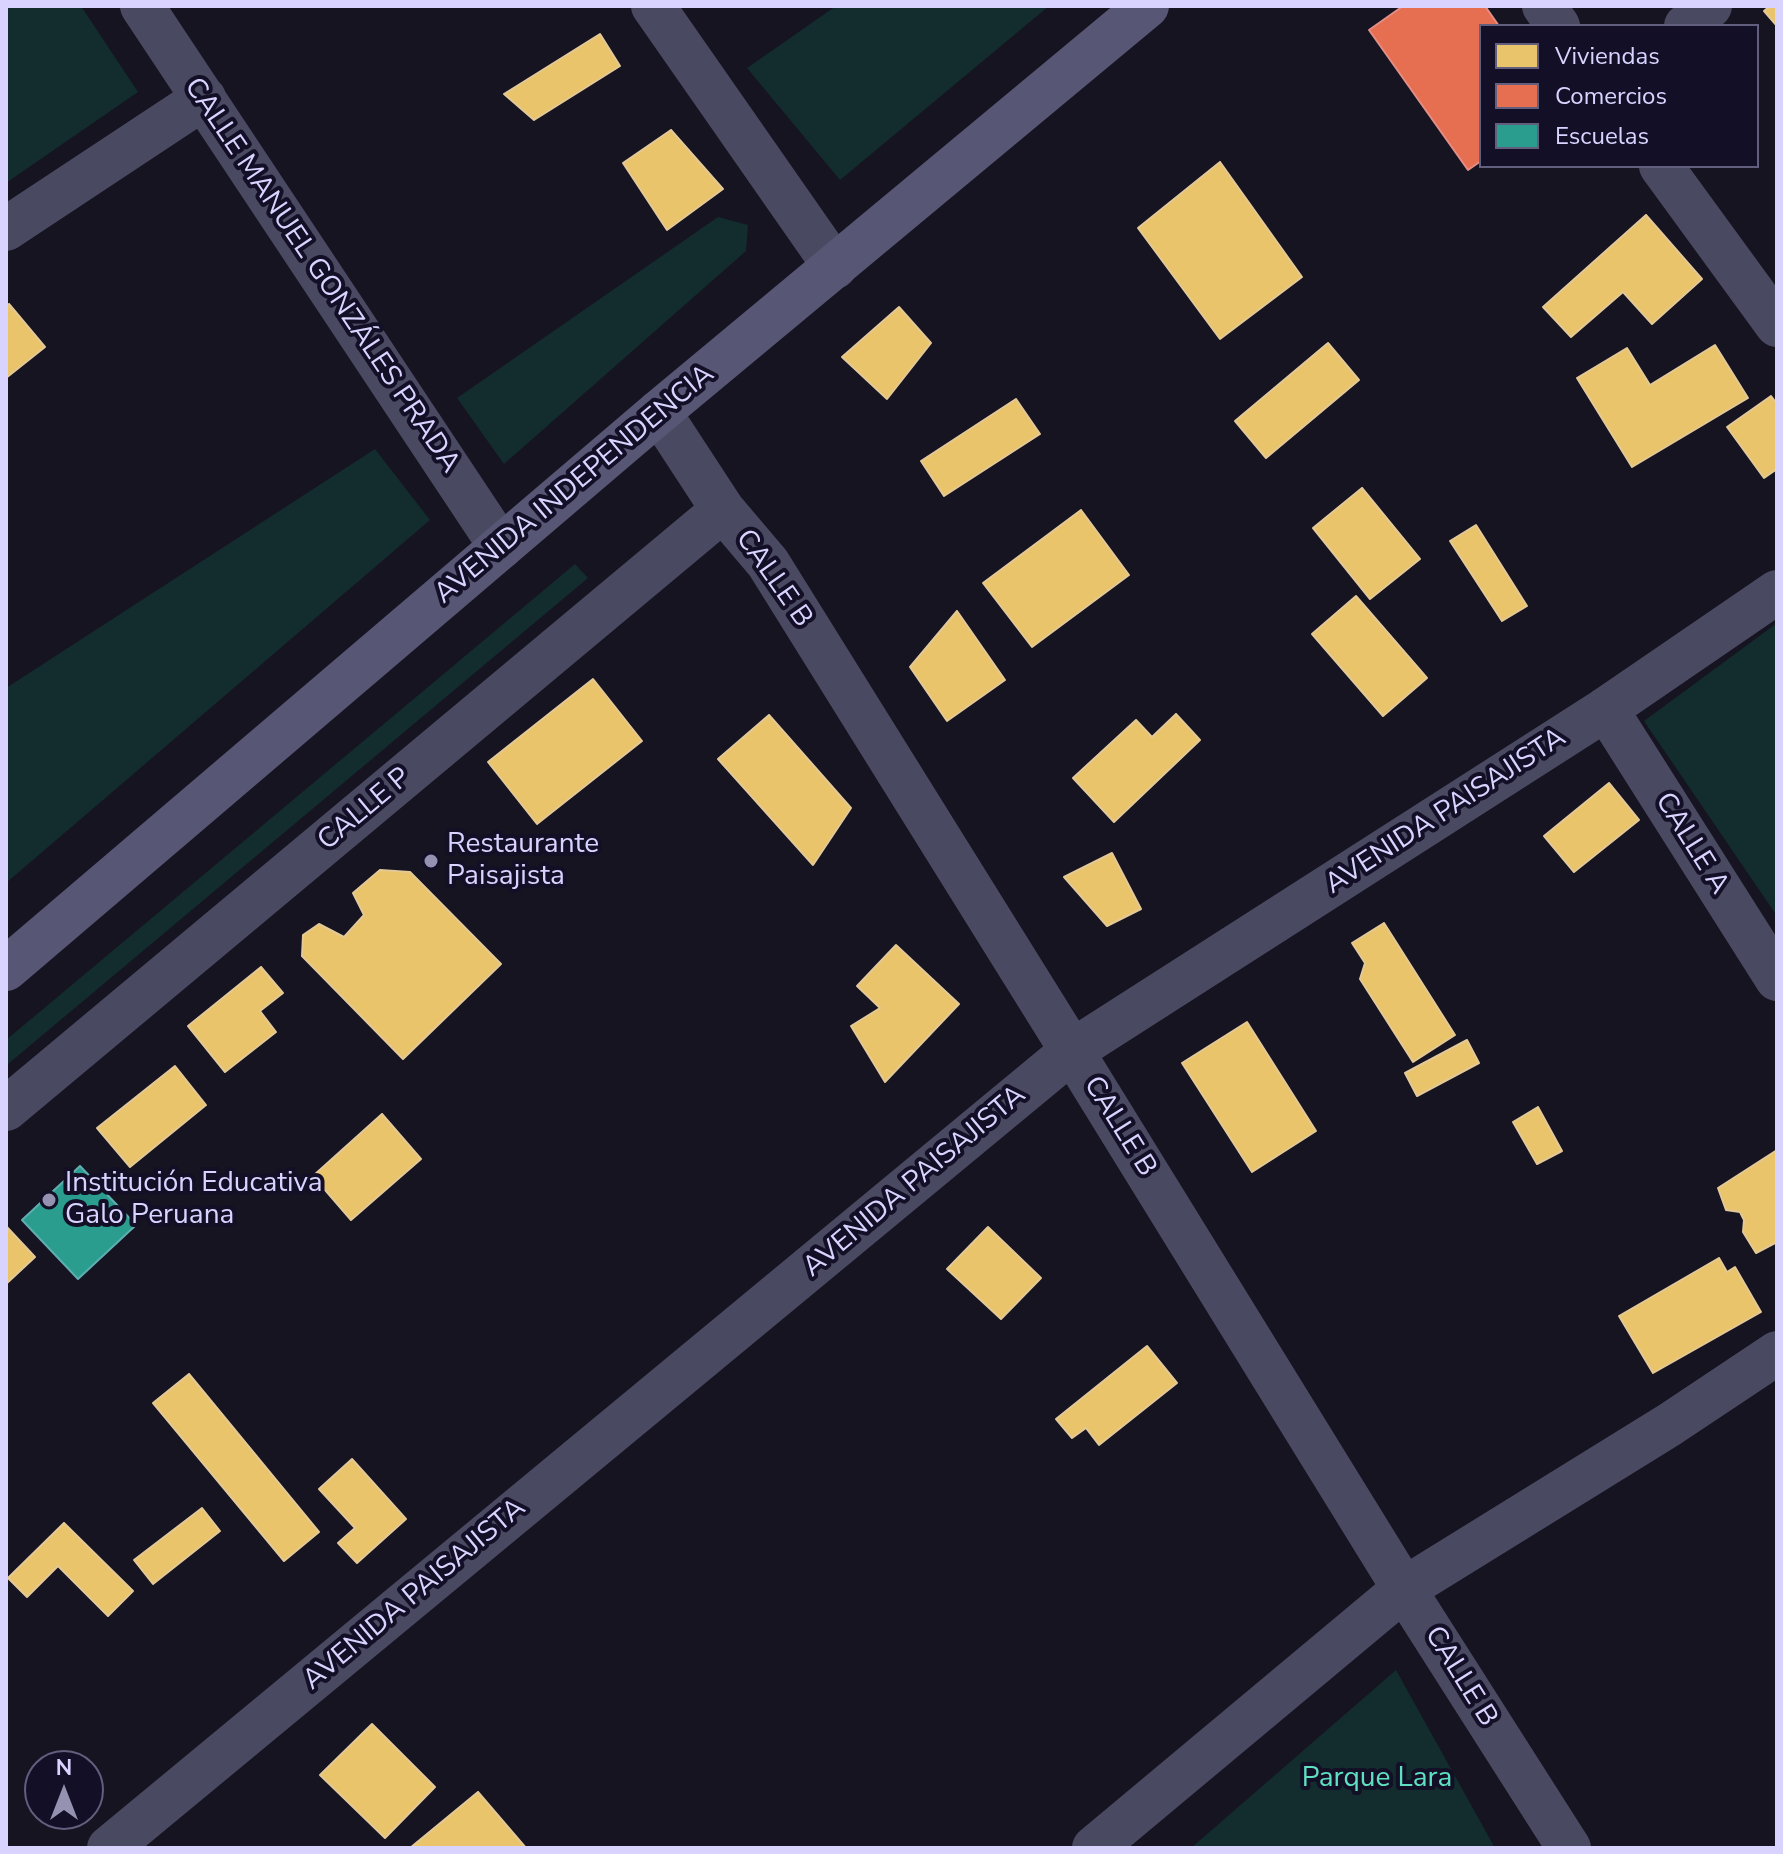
<!DOCTYPE html>
<html>
<head>
<meta charset="utf-8">
<style>
	body { margin:0 }
	#map { position:relative; width:1783px; height:1854px; overflow:hidden; background:#161421; font-family:"Nunito Sans",sans-serif }
	canvas { display:block }
	.frame { position:absolute; inset:0; border:8px solid #d9d4ff; pointer-events:none }
	.legend { position:absolute; left:1479px; top:24px; width:280px; height:144px; box-sizing:border-box; background:#130f26; border:2px solid #625e7d; margin:0; padding:10px 14px; list-style:none; font-size:24px; color:#d9d4ff }
	.legend li { display:flex; align-items:center; gap:16px; height:40px }
	.legend b { width:40px; border:2px solid #625e7d }
	.north { position:absolute; left:24px; top:1750px; width:80px; height:80px; box-sizing:border-box; background:#130f26; border:2px solid #625e7d; border-radius:50%; rotate:0deg; font-size:22px; font-weight:700; line-height:32px; text-align:center; color:#d9d4ff }
	.north::after { content:''; display:block; margin:auto; width:28px; height:36px; background:#9591b1; clip-path:polygon(50% 0,100% 100%,50% 72%,0 100%) }
</style>
</head>
<body>
<div id="map">
<canvas width="1783" height="1854"></canvas>
<div class="frame"></div>
<ul class="legend">
<li><b style="height:22px;background:#e9c46a"></b>Viviendas</li>
<li><b style="height:22px;background:#e76f51"></b>Comercios</li>
<li><b style="height:22px;background:#2a9d8f"></b>Escuelas</li>
</ul>
<div class="north">N</div>
</div>
<script>
const context = document.querySelector('canvas').getContext('2d');
context.lineJoin = 'round';
function paint(path, color) { context.fillStyle = color; context.fill(path, 'evenodd'); }
const toPath = rows => new Path2D(rows.map(r => 'M' + r).join(''));
function stroke(path, color, width, dash) { context.strokeStyle = color; context.lineWidth = width; context.lineCap = dash ? 'butt' : 'round'; context.setLineDash(dash || []); context.stroke(path); }
function label(font, color, halo, rows, align = 'center') {
  context.font = font + ' "Nunito Sans",sans-serif'; context.lineWidth = 8; context.setLineDash([]); context.textBaseline = 'middle'; context.strokeStyle = halo; context.fillStyle = color; for (const [text, x, y, turn = 0] of rows) {
    context.save(); context.translate(x, y); context.rotate((+turn || 0) * Math.PI / 180); context.textAlign = isNaN(turn) ? turn : align; if (halo) context.strokeText(text, 0, 0); context.fillText(text, 0, 0); context.restore();
  }
}
paint(toPath([
	[6,6,81,6,138,92,6,183],
	[836,6,1049,6,840,180,747,68],
	[718,217,748,225,746,251,504,464,457,398],
	[375,449,430,520,6,883,6,688],
	[575,564,588,578,8,1064,6,1061,6,1040],
	[1777,623,1777,916,1644,721],
	[1396,1670,1495,1848,1191,1848]
]), '#132c2d');
const homes = toPath([
	[1770,6,1777,6,1777,26,1764,11,1770,6],
	[600,34,620,66,534,120,504,94,600,34],
	[671,130,723,189,667,230,623,163,671,130],
	[1220,162,1302,277,1220,339,1138,228,1220,162],
	[1646,215,1702,279,1652,324,1623,292,1571,337,1543,307,1646,215],
	[9,304,45,347,6,378,6,306,9,304],
	[899,307,931,343,887,399,842,357,899,307],
	[1328,343,1359,380,1266,458,1235,421,1328,343],
	[1715,345,1748,398,1632,467,1577,378,1627,348,1650,385,1715,345],
	[1771,396,1777,404,1777,469,1764,478,1727,427,1771,396],
	[1016,399,1040,434,944,496,921,461,1016,399],
	[1362,488,1420,559,1370,599,1313,528,1362,488],
	[1081,510,1129,575,1032,647,983,583,1081,510],
	[1476,525,1527,606,1502,621,1450,541,1476,525],
	[1356,596,1427,678,1383,716,1312,634,1356,596],
	[957,611,1005,680,947,721,910,667,957,611],
	[593,679,642,741,537,824,488,762,593,679],
	[1176,714,1200,740,1114,822,1073,778,1136,720,1152,737,1176,714],
	[769,715,851,808,813,865,718,759,769,715],
	[1609,783,1639,820,1574,872,1544,836,1609,783],
	[1112,853,1141,909,1107,926,1064,877,1112,853],
	[380,870,410,872,501,964,403,1059,302,956,303,935,319,924,344,937,364,915,353,893,380,870],
	[1384,923,1455,1035,1413,1062,1360,979,1365,963,1352,943,1384,923],
	[896,945,959,1004,885,1082,851,1026,880,1008,857,986,896,945],
	[261,967,283,993,260,1011,276,1032,225,1072,188,1026,261,967],
	[1247,1022,1316,1131,1252,1172,1182,1063,1247,1022],
	[1467,1040,1479,1063,1417,1096,1405,1073,1467,1040],
	[175,1066,206,1105,130,1167,97,1128,175,1066],
	[1538,1107,1562,1151,1537,1164,1513,1122,1538,1107],
	[382,1114,421,1159,351,1220,313,1176,382,1114],
	[1777,1150,1777,1242,1756,1253,1743,1232,1744,1220,1740,1212,1726,1210,1718,1188,1777,1150],
	[6,1226,35,1257,6,1284,6,1226],
	[988,1227,1041,1278,1001,1319,947,1269,988,1227],
	[1719,1258,1727,1272,1735,1267,1761,1312,1653,1373,1619,1316,1719,1258],
	[1147,1346,1177,1383,1099,1445,1086,1428,1072,1438,1056,1419,1147,1346],
	[189,1374,319,1532,284,1561,153,1403,189,1374],
	[352,1459,406,1519,357,1563,338,1543,355,1528,319,1489,352,1459],
	[202,1508,220,1531,153,1584,134,1560,202,1508],
	[64,1523,133,1591,108,1616,58,1566,27,1597,8,1578,64,1523],
	[372,1724,435,1787,385,1838,320,1775,372,1724],
	[478,1792,526,1848,410,1848,478,1792]
]);
paint(homes, '#e9c46a');
stroke(homes, '#e4c997', 2);
const shops = toPath([
	[1403,6,1485,6,1499,26,1481,26,1481,161,1468,170,1369,30,1403,6]
]);
paint(shops, '#e76f51');
stroke(shops, '#e38d85', 2);
const schools = toPath([
	[80,1166,136,1225,78,1279,22,1220,80,1166]
]);
paint(schools, '#2a9d8f');
stroke(schools, '#5eaeb1', 2);
stroke(toPath([
	[1686,26,1710,6]
]), '#4a4962', 44);
stroke(toPath([
	[142,6,501,547],
	[653,6,835,267],
	[1544,6,1558,26],
	[1661,166,1777,325],
	[6,229,204,98],
	[1606,709,1777,592],
	[109,1848,1072,1051,1404,1589,1569,1848],
	[1094,1848,1404,1589,1669,1425,1777,1353]
]), '#4a4962', 44);
stroke(toPath([
	[659,412,723,510,768,563,1072,1051,1606,709,1777,979],
	[6,1109,723,510]
]), '#4a4962', 44);
stroke(toPath([
	[6,969,659,412,1147,6]
]), '#575674', 44);
for (const [x, y, r, color] of [
	[431,861,8,"#9591b1"],
	[49,1200,8,"#9591b1"]
]) { const dot = new Path2D(); dot.arc(x, y, r, 0, 2 * Math.PI); context.fillStyle = color; context.fill(dot); stroke(dot, '#130f26', 3); }
label('28px', '#d9d4ff', '#130f26', [
	["CALLE MANUEL GONZÁLES PRADA",321,276,56],
	["AVENIDA INDEPENDENCIA",575,485,-40],
	["CALLE B",773,579,55],
	["CALLE P",365,810,-40],
	["AVENIDA PAISAJISTA",1446,812,-33],
	["CALLE A",1691,844,58],
	["CALLE B",1119,1127,58],
	["AVENIDA PAISAJISTA",915,1182,-40],
	["AVENIDA PAISAJISTA",415,1595,-40],
	["CALLE B",1460,1677,58]
]);
label('28px', '#d9d4ff', '#130f26', [
	["Restaurante",447,845],
	["Paisajista",447,877],
	["Institución Educativa",65,1184],
	["Galo Peruana",65,1216]
], 'left');
label('28px', '#5fe0c0', '#130f26', [
	["Parque Lara",1377,1779]
]);
</script>
</body>
</html>
